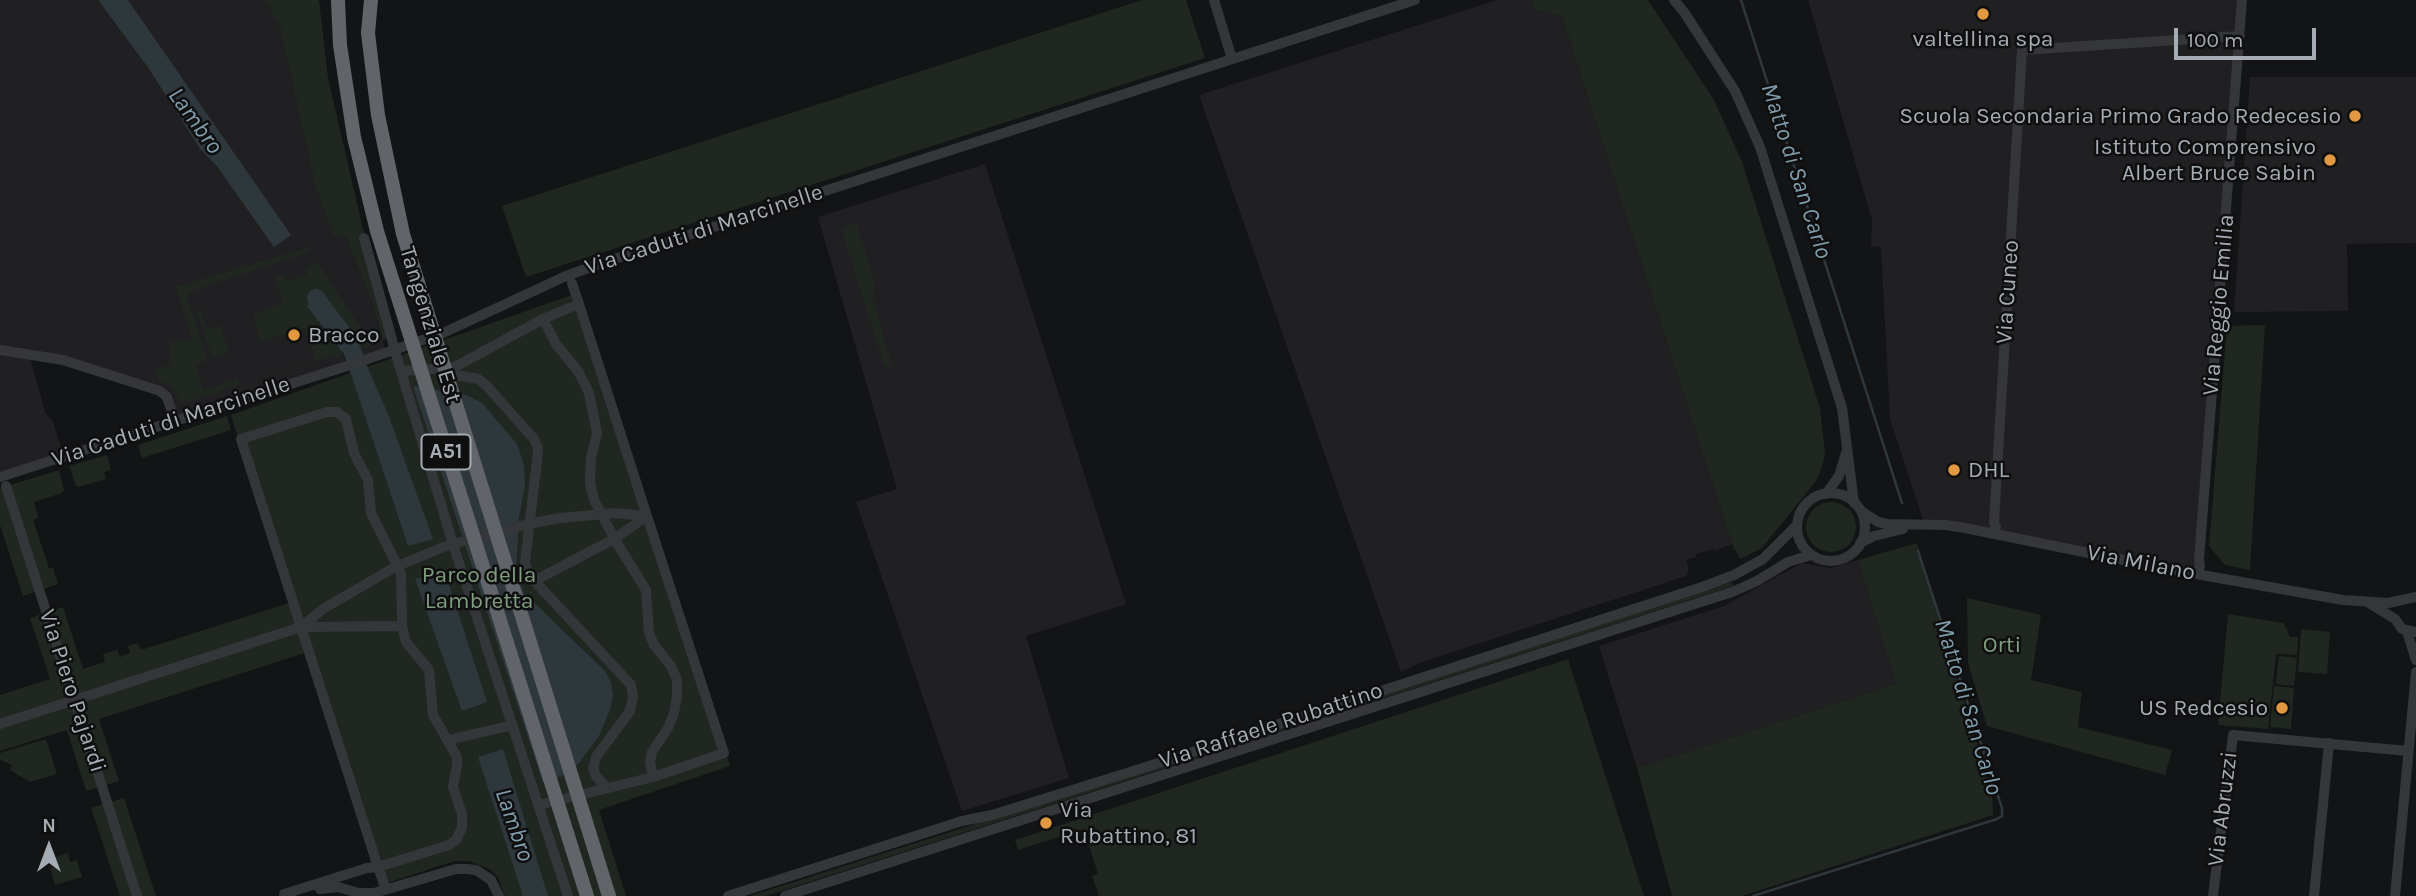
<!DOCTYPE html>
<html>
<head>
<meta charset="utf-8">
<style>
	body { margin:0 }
	#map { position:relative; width:2416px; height:896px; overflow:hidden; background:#131415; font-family:Karla,sans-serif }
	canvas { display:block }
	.north { position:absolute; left:14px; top:812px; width:70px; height:70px; -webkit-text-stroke:5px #0f0f10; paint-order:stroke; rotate:0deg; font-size:19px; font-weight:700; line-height:28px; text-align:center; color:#a6acb4 }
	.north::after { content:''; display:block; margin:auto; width:24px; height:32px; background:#a6acb4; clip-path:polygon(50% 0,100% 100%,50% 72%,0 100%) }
	.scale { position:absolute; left:2174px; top:28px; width:142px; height:32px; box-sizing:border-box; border:4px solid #a6acb4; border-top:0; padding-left:9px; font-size:21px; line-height:24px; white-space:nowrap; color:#a6acb4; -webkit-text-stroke:5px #0f0f10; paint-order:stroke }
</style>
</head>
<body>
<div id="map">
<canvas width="2416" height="896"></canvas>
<div class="north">N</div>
<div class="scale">100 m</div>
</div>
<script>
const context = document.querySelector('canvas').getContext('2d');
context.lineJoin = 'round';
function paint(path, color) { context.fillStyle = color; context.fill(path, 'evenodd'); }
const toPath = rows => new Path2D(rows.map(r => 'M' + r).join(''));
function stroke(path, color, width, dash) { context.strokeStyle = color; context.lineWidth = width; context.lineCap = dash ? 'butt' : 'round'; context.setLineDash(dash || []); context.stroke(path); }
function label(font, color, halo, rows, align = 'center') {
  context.font = font + ' Karla,sans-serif'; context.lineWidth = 5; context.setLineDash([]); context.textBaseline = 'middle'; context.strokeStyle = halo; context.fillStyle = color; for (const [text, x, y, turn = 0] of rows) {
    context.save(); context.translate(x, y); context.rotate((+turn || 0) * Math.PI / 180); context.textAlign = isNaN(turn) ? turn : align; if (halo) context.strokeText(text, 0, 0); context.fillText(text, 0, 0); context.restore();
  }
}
paint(toPath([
	[0,0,98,0,149,69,200,149,216,165,274,246,290,235,128,0,264,0,280,27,316,189,334,238,345,235,372,303,386,352,364,360,358,345,359,340,307,306,342,352,347,366,175,421,167,397,32,354,31,361,45,412,53,422,64,456,0,477],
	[1497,0,1532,0,1535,9,1562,17,1732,544,1714,551,1713,549,1696,554,1696,557,1686,560,1689,569,1686,576,1419,663,1401,672,1199,95],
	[1808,0,2241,0,2197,574,1925,526,1890,419,1881,247,1871,246,1872,220],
	[2250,77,2416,77,2416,243,2347,244,2348,311,2234,312],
	[985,164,1126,604,1026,636,1069,778,962,811,856,502,897,489,818,217],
	[1858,560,1896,684,1637,768,1599,646,1724,606,1802,563,1830,568]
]), '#202022');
paint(toPath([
	[264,0,319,0,328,78,363,229,396,336,383,340,372,303,345,235,334,238,316,189,280,27],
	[1142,0,1186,0,1205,58,526,277,502,206],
	[1532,0,1648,0,1714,100,1742,162,1820,408,1825,454,1821,470,1816,481,1762,548,1740,559,1732,544,1562,17,1535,9],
	[857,223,875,285,872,297,892,365,885,367,841,228],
	[310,247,310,252,186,293,207,360,195,364,203,390,237,379,239,385,185,403,179,400,170,386,159,381,156,369,171,365,169,342,192,340,176,287],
	[318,263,372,345,360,349,359,340,307,306,343,355,336,357,335,355,253,381,316,359,304,328,261,342,253,315,283,304,275,278,284,275,287,282,307,275,305,268],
	[580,292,730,766,599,810,626,896,505,896,498,877,490,869,469,861,455,861,387,883,305,653,99,719,119,781,86,791,67,730,0,751,0,695,50,679,30,618,63,607,83,669,105,662,103,654,117,650,120,657,130,653,128,646,138,643,141,650,289,603,231,415],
	[201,310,207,329,220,325,229,352,212,358,197,311],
	[2265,325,2250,570,2225,565,2209,546,2227,326],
	[227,416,231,430,142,458,138,445],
	[107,455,111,470,104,472,106,479,79,487,76,486,69,466],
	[59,470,64,490,62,493,34,502,38,518,33,520,49,568,53,568,58,584,23,596,0,525,0,488],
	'1806 527a25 25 0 1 1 50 0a25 25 0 1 1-50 0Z',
	[1917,543,1992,794,1993,815,1742,896,1672,896,1637,768,1896,684,1858,560],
	[1732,582,1733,586,766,896,750,896],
	[1967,598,2041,615,2031,680,2082,692,2078,727,2172,750,2165,775,1987,726,1968,663],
	[2228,614,2284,623,2290,637,2298,637,2297,655,2276,654,2268,729,2218,725],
	[2301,629,2330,632,2327,674,2298,672],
	[2279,656,2297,658,2294,686,2276,684],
	[1568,659,1644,896,1099,896,1092,876,1098,874,1084,829,1018,850,1015,840],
	[2274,686,2294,688,2291,729,2270,727],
	[46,739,57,774,30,782,10,770,12,765,0,760,0,753],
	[124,798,156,896,120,896,91,808],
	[68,853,70,862,77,860,82,877,55,885,50,868,56,866,54,858]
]), '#202720');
paint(toPath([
	[98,0,128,0,291,235,274,247,216,165,200,149,149,69],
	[323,293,359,340,358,345,342,352,307,306],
	[370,373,388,414,433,539,408,546,353,380],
	[413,386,467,395,482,403,517,444,524,465,525,483,519,518,516,570,524,593,605,671,611,682,613,695,610,710,599,736,579,763,564,775,543,783],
	[445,572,487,702,462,711,415,579],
	[503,749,548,896,523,896,478,757]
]), '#2e373c');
stroke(toPath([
	[1741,0,1902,503],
	[1753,896,1997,819,2002,816,2002,808,1918,551]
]), '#2e373c', 2.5);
stroke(toPath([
	[316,298,351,348,370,399]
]), '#2e373c', 18);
stroke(toPath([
	[1214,0,1232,59],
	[1674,0,1684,12,1735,91,1760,147,1842,408,1854,503],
	[364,238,397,358,453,544,568,896],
	[572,283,579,304,543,319,453,368,455,375,478,379,486,385,534,439,538,448,537,461,525,562,528,574,631,685,633,697,630,711,596,757,593,768,596,776,607,788],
	[543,319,556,344,578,371,589,393,597,433,591,458,590,483,594,500,618,545,646,590,649,633,654,645,671,666,677,680,677,696,674,713,668,728,652,752,650,762,653,777],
	[0,350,63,360,160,391,167,397,175,421],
	[401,371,449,368],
	[0,477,347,366,443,333,566,276,599,264,1415,0],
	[6,486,137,896],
	'1797 527a34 34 0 1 1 68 0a34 34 0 1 1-68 0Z',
	[1826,494,1839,476,1846,453],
	[1861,511,1878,522,1887,524,1946,525,1965,528,2168,569,2343,600,2388,603,2416,597],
	[1992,533,1996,527,1994,522,2022,50,2240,36],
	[1860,543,1874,536,1903,529],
	[2197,574,2200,566,2199,560,2242,0],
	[534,581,614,539,647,516,579,304],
	[2369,603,2395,619,2402,629,2416,632],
	[301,627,402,626],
	[2407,632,2416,660],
	[0,724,301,627,323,609,395,567,446,546,528,524,560,518,615,513,647,516,724,753,653,777,539,805],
	[448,740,513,725],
	[320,889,338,887,359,893,374,893,456,869,467,869,476,870,491,880,499,896],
	[284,894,367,868,378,867,449,845,456,840,462,828,462,814,453,787,457,765,457,757,433,715,429,670,406,642,402,626,401,573,371,513,368,480,354,453,346,419,337,412,327,412,241,439,301,627,378,867,384,884],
	[728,896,962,821,992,815,1143,768,1702,587,1734,575,1763,559,1797,525],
	[785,896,1732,592,1757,581,1788,562,1811,555],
	[2213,896,2233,735,2408,751],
	[2314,896,2329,743],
	[2395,896,2416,672]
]), '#35363a', 10);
stroke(toPath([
	[368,33,371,0]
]), '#61656a', 14);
stroke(toPath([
	[338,1,340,45,354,137,377,231,587,896],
	[368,33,378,115,403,234,609,896]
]), '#61656a', 14);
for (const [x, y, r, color] of [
	[1983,14,7,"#e19840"],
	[2355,116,7,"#e19840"],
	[2330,160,7,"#e19840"],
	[294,335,7,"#e19840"],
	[1954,470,7,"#e19840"],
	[2282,708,7,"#e19840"],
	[1046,823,7,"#e19840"]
]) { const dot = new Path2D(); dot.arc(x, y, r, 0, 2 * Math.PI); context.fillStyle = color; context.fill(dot); stroke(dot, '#0f0f10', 2.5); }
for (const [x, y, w] of [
	[446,452,49]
]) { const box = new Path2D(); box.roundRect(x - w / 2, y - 17.5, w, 35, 5); context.fillStyle = '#0f0f10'; context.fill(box); stroke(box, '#a6acb4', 2); }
label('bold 21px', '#a6acb4', null, [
	["A51",446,452]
]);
label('23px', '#a6acb4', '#0f0f10', [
	["valtellina spa",1983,39,"center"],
	["Scuola Secondaria Primo Grado Redecesio",2341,116],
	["Istituto Comprensivo",2316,147],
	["Albert Bruce Sabin",2316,173],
	["Bracco",308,335,"left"],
	["DHL",1968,470,"left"],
	["US Redcesio",2268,708],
	["Via",1060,810,"left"],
	["Rubattino, 81",1060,836,"left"]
], 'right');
label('23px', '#a6acb4', '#0f0f10', [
	["Via Caduti di Marcinelle",704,230,-18],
	["Via Cuneo",2008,292,-86],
	["Via Reggio Emilia",2219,305,-85],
	["Tangenziale Est",430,325,73],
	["Via Caduti di Marcinelle",171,422,-18],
	["Via Milano",2141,563,11],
	["Via Piero Pajardi",72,691,72],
	["Via Raffaele Rubattino",1271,726,-18],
	["Via Abruzzi",2223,809,-83]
]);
label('23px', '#819d7f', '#0f0f10', [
	["Parco della",479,575],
	["Lambretta",479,601],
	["Orti",2002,645]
]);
label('italic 24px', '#809dac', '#0f0f10', [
	["Lambro",195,121,54],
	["Matto di San Carlo",1796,171,72],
	["Matto di San Carlo",1968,707,73],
	["Lambro",514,825,71]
]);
</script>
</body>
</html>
